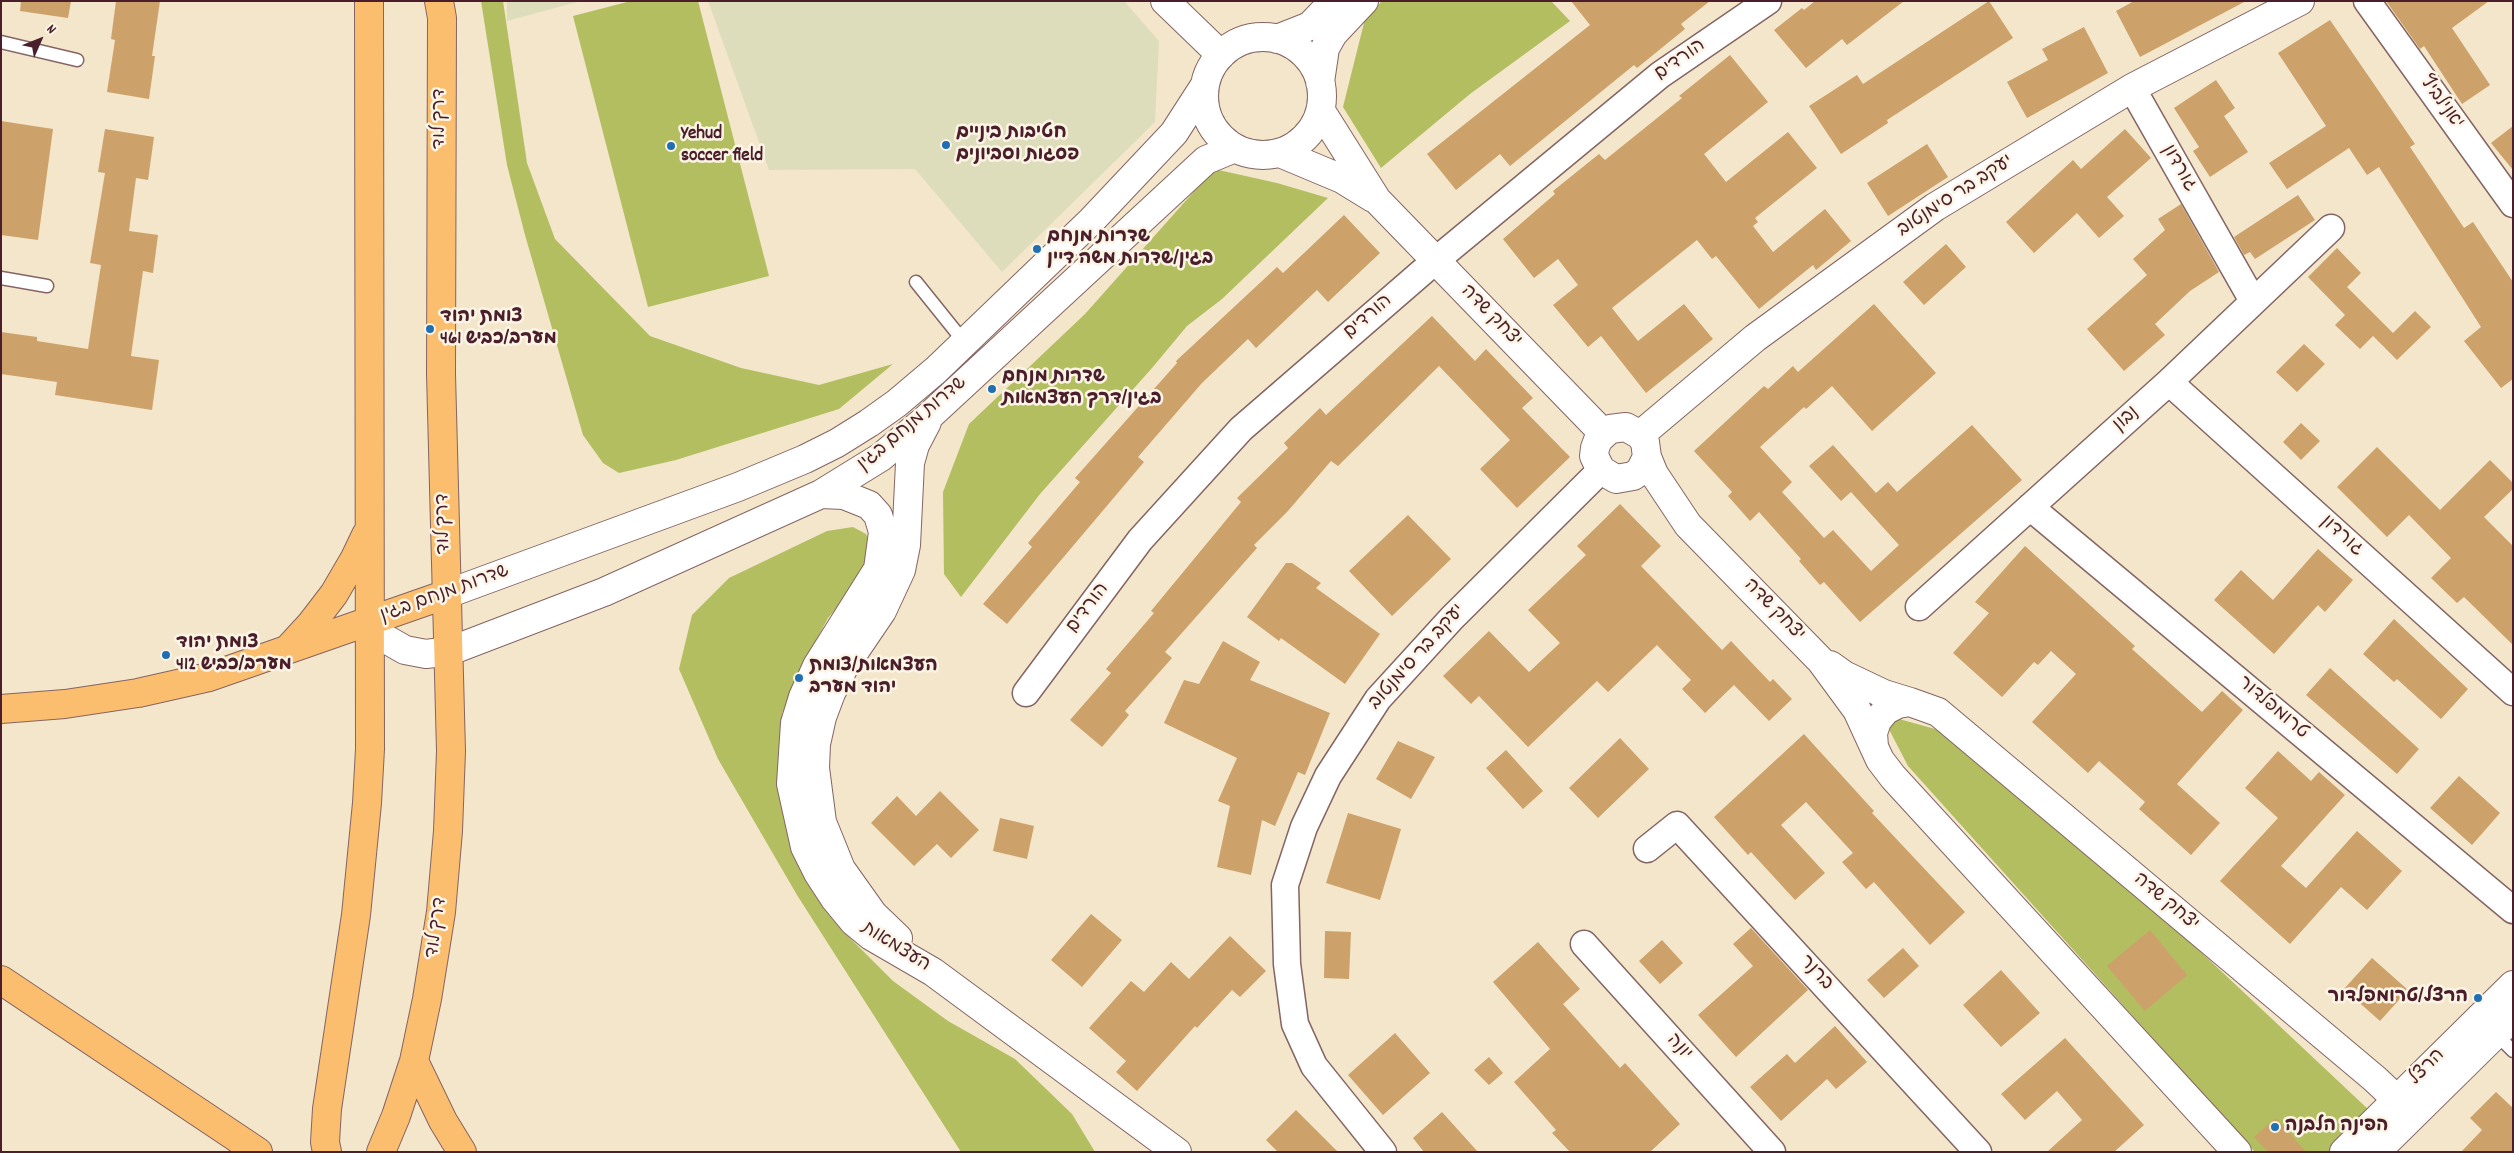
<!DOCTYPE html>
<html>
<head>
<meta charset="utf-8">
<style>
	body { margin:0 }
	#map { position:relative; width:2514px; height:1153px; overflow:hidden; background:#f3e6cb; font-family:Dekko,sans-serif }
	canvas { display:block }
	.frame { position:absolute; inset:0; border:2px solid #4a1f2b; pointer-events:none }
	.north { position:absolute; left:15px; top:15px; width:50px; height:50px; -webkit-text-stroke:4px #fcf5e5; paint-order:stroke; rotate:46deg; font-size:14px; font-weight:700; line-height:20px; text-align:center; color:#4a1f2b }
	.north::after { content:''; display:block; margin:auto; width:18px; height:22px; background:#4a1f2b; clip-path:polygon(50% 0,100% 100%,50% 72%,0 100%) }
</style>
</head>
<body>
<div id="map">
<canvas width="2514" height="1153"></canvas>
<div class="frame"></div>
<div class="north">N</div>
</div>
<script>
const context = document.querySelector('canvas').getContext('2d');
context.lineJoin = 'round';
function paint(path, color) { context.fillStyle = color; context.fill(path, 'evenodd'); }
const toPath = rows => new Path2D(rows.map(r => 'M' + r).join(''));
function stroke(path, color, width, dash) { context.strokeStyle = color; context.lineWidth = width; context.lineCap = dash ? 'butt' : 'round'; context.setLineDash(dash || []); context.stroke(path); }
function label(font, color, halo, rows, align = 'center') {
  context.font = font + ' Dekko,"Playpen Sans Hebrew",sans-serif'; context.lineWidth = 5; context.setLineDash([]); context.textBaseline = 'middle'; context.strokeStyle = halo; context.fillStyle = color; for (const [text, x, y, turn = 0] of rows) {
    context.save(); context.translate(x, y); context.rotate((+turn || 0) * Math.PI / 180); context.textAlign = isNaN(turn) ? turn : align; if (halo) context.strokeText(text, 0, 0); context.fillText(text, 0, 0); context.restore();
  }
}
paint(toPath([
	[507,1,581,1,507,21],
	[708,1,1124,1,1159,41,1155,122,1002,272,915,169,769,170]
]), '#deddbb');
paint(toPath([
	[481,1,503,1,527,163,555,239,650,336,741,368,819,385,893,364,839,409,676,460,619,473,603,463,583,435,525,235,507,165],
	[631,1,698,1,769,276,648,307,573,16],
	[1382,1,1551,1,1570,21,1470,94,1381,168,1343,107,1365,19],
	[1214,169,1277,183,1328,198,1222,299,1187,326,1152,368,1040,494,961,597,944,574,943,492,969,424,1085,314],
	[853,527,866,534,874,554,865,575,828,618,801,669,782,713,778,764,800,870,841,929,893,981,948,1021,1015,1059,1072,1114,1095,1152,961,1152,797,895,718,759,679,669,692,615,729,578,827,531],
	[1881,714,1953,734,2121,877,2370,1111,2334,1152,2255,1152,1908,766]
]), '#b2be60');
paint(toPath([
	[21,1,71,1,68,18,20,11],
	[116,1,160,1,152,56,155,56,149,99,107,92,115,40,111,39],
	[1571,1,1710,1,1681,24,1685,29,1637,68,1634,65,1510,166,1500,154,1456,190,1427,154,1590,25],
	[1815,1,1904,1,1847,45,1842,39,1806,68,1774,30,1802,8,1804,10],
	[1989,1,2013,38,1887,120,1888,123,1841,154,1809,106,1857,75,1863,84],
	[2134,1,2246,1,2140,57,2116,11],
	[2386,1,2489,1,2452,28,2490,85,2462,104,2424,46,2420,49],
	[2330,20,2415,144,2410,147,2464,228,2473,222,2513,282,2513,379,2501,388,2464,341,2481,327,2379,167,2367,175,2349,148,2287,189,2269,163,2326,126,2278,53],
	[2084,27,2108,73,2027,118,2007,82,2048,60,2042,49],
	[1730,55,1768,102,1704,154,1726,182,1788,132,1817,168,1755,218,1758,222,1753,226,1773,252,1825,209,1851,241,1816,270,1813,265,1759,309,1716,256,1712,259,1697,240,1612,308,1638,341,1684,304,1713,339,1646,393,1601,336,1588,347,1553,305,1578,285,1558,259,1534,278,1503,239,1555,194,1553,191,1599,154,1605,160,1682,98,1679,96],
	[2216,80,2235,108,2224,116,2248,152,2210,177,2193,151,2199,147,2174,108],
	[1,121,53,129,38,240,1,235],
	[2513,126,2513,170,2491,143],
	[105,129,154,137,148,180,136,178,129,231,158,235,153,273,143,271,131,356,159,360,152,410,55,395,57,382,1,374,1,332,37,337,37,341,88,349,101,265,90,263,105,173,98,172],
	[2125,129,2151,158,2107,197,2124,216,2099,238,2077,213,2034,253,2006,222,2073,160,2081,169],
	[1927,144,1948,177,1888,216,1867,183],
	[2298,195,2315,220,2255,259,2250,252,2244,255,2234,237],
	[2181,204,2219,272,2190,291,2155,324,2165,335,2124,371,2087,329,2147,275,2133,259,2165,230,2158,219],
	[1344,215,1380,253,1328,302,1317,290,1256,348,1248,339,1202,383,1138,457,1144,462,1007,624,983,604,1032,547,1028,543,1080,482,1075,478,1177,363,1176,361,1277,267,1283,273],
	[1946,244,1966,267,1924,305,1903,282],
	[2337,248,2361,273,2347,287,2393,333,2415,311,2431,327,2397,360,2373,336,2360,349,2335,325,2345,315,2308,277],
	[1874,304,1936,373,1872,431,1832,386,1806,409,1804,407,1760,447,1792,482,1782,492,1824,538,1833,530,1871,571,1899,545,1851,492,1841,501,1809,466,1833,445,1876,493,1888,482,1897,492,1972,425,2022,480,1860,622,1824,582,1820,585,1799,561,1801,559,1759,512,1750,521,1728,496,1732,492,1694,451,1764,386,1768,389,1793,366,1798,372],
	[1432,316,1475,361,1486,349,1533,398,1522,408,1570,457,1517,508,1480,469,1510,440,1439,366,1338,466,1331,461,1287,512,1254,545,1257,548,1165,652,1172,658,1125,711,1129,715,1102,747,1070,720,1111,673,1106,669,1154,613,1151,611,1241,502,1237,498,1288,448,1284,443,1320,408,1326,415],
	[2304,344,2325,364,2297,392,2276,372],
	[2301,423,2320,441,2301,460,2283,442],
	[2377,447,2440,510,2490,460,2513,483,2513,489,2484,517,2513,546,2513,645,2464,597,2457,603,2431,578,2451,558,2409,515,2387,537,2337,487],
	[1620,504,1661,546,1641,566,1722,650,1731,641,1770,682,1773,679,1792,699,1769,721,1734,685,1705,713,1682,689,1691,680,1657,645,1608,692,1597,681,1528,747,1479,696,1471,704,1443,676,1489,631,1529,672,1560,643,1528,610,1586,555,1577,546],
	[1408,515,1451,559,1392,616,1349,571],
	[2025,546,2135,646,2132,649,2202,712,2222,691,2243,710,2177,784,2220,823,2191,855,2139,809,2145,802,2099,761,2088,773,2032,722,2076,674,2051,651,2038,665,2034,662,2002,697,1953,653,1989,613,1975,602],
	[2318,549,2353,580,2325,612,2318,605,2274,654,2214,600,2241,570,2273,600],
	[1286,563,1292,563,1321,583,1316,588,1380,634,1345,684,1281,638,1279,641,1247,617],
	[2394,619,2468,689,2441,719,2397,679,2394,682,2363,654],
	[1223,641,1260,662,1250,680,1330,713,1305,775,1298,772,1275,826,1262,820,1251,875,1217,867,1230,806,1218,801,1237,758,1164,723,1184,680,1199,684],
	[2330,668,2419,749,2397,774,2306,695],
	[1804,734,1874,811,1872,813,1965,912,1930,945,1874,882,1866,889,1842,862,1853,853,1806,802,1781,825,1825,873,1795,900,1751,852,1748,855,1714,817],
	[1620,738,1649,769,1598,818,1569,788],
	[1398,741,1435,757,1411,799,1376,779],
	[1506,750,1543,791,1523,809,1486,768],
	[2278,751,2311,781,2319,772,2345,795,2281,866,2306,888,2357,831,2402,871,2367,910,2341,887,2290,944,2220,881,2278,818,2245,788],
	[2459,776,2500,813,2472,845,2430,808],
	[940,791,979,830,951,858,937,844,914,866,871,823,897,796,916,816],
	[1348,813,1401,829,1380,900,1326,883],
	[1000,818,1034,826,1027,859,993,851],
	[1091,914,1122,940,1082,987,1051,960],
	[1751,928,1808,990,1736,1057,1698,1015,1753,966,1733,944],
	[2150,930,2187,975,2145,1011,2107,966],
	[1325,931,1351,932,1349,979,1324,978],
	[1230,936,1266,971,1240,997,1232,990,1197,1028,1195,1026,1137,1091,1116,1072,1126,1061,1089,1028,1131,981,1144,992,1171,962,1189,979],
	[1662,940,1683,963,1660,984,1639,961],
	[1538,942,1580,989,1563,1004,1620,1068,1625,1063,1680,1124,1650,1152,1570,1152,1552,1133,1556,1130,1514,1082,1550,1049,1493,982],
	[1903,948,1919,966,1884,998,1867,980],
	[2372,958,2408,990,2380,1021,2344,989],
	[2001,970,2040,1013,2001,1047,1963,1005],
	[1835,1026,1867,1062,1836,1089,1827,1079,1781,1121,1750,1087,1787,1054,1795,1063],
	[1395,1033,1430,1073,1383,1115,1348,1075],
	[2065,1038,2144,1125,2114,1152,2047,1152,2082,1120,2057,1091,2025,1120,2001,1094],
	[1489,1057,1503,1073,1489,1085,1474,1070],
	[2496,1092,2513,1108,2513,1152,2461,1152,2482,1130,2470,1118],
	[1296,1110,1338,1152,1278,1152,1266,1140],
	[1442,1112,1478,1152,1424,1152,1413,1138],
	[2276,1118,2306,1152,2268,1152,2254,1137]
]), '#cda16a');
const service = toPath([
	[1,42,77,60],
	[1,278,47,286],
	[916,282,965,343],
	[2496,1034,2513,1051]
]);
const minor = toPath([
	[2367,1,2513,204],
	[2132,88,2253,301],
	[2169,382,2513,692],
	[2030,507,2513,910],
	[1919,607,2169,382,2331,228],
	[1026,693,1140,540,1241,429,1435,261,1660,75,1768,1],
	[1647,849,1677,825,1978,1152],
	[1584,944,1772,1152],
	[1383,1152,1314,1066,1295,1024,1287,964,1285,885,1304,827,1328,776,1378,699,1452,618,1601,470]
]);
const tertiary = toPath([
	[1165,1,1221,55],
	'1204 96a59 59 0 1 1 118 0a59 59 0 1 1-118 0Z',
	[1277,39,1310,26,1334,1],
	[1320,82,1325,48,1333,34,1364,1],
	[1321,111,1377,200,1603,433],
	[1280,153,1342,179,1373,198],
	[1640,435,1755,338,1935,207,2132,88,2300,1],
	[1647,457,1640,471,1633,476,1616,479,1601,470,1594,456,1595,448,1598,440,1610,429,1626,427,1640,435,1645,442,1647,457,1654,474,1688,525,1821,661,1857,710,1874,747],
	[821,494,844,495,869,505,878,515,883,532,878,569,817,666,803,697,795,723,791,784,805,847,818,873,835,899,854,922,871,936,933,972,1177,1152],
	[447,594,738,487,805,459,837,443,869,423,897,403,936,370,1091,221,1174,133,1205,85],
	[370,622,384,638,405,650,426,654,450,651,604,592,821,494,881,457,925,420,1206,160,1235,148],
	[1830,665,1844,675,1884,694,1910,702],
	[898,938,873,914,841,869,822,822,815,768,816,744,822,717,831,693,844,667,882,611,901,570,906,545,910,463,915,445,927,422],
	[2237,1152,1893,777,1880,760,1874,747,1873,733,1877,721,1886,710,1898,704,1910,702,1938,712,2375,1079,2413,1115],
	[2344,1152,2513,985],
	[2376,1152,2513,1017]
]);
const primary = toPath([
	[288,649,311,624,334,594,355,558,366,535],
	[1,709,65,704,138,693,209,677,447,594],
	[1,980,258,1152],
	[414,1061,443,1121,462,1152],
	[327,1152,325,1142,327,1109,356,915,367,803,370,749,369,1],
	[381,1152,396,1116,414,1061,427,999,441,912,448,831,451,751,441,374,442,18,439,1]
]);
stroke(service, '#856563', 15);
stroke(minor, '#856563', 29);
stroke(tertiary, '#856563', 30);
stroke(primary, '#856563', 30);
stroke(service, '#fff', 12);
stroke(minor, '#fff', 26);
stroke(tertiary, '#fff', 28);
stroke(primary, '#fbbd6e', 28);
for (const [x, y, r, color] of [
	[946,145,5,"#1f6fb2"],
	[671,146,5,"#1f6fb2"],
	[1037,249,5,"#1f6fb2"],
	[430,329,5,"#1f6fb2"],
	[992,389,5,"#1f6fb2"],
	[166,655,5,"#1f6fb2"],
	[799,678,5,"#1f6fb2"],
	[2478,998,5,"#1f6fb2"],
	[2275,1127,5,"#1f6fb2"]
]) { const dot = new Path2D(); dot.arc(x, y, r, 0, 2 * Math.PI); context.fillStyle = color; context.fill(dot); stroke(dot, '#fcf5e5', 2); }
label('19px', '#4a1f2b', '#fcf5e5', [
	["הורדים",1681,61,-35],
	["אנילביץ'",2440,103,54],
	["דרך לוד",441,119,-90],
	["גורדון",2178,169,60],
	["יעקב בר סימנטוב",1956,197,-33],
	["יצחק שדה",1490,317,46],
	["הורדים",1369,318,-41],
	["נבון",2127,420,-42],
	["שדרות מנחם בגין",913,425,-40],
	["דרך לוד",445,524,-91],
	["גורדון",2341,537,42],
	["שדרות מנחם בגין",445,595,-20],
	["הורדים",1089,609,-53],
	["יצחק שדה",1773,611,46],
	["יעקב בר סימנטוב",1418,658,-48],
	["טרומפלדור",2272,709,40],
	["יצחק שדה",2165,903,40],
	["דרך לוד",438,928,-82],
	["העצמאות",895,948,32],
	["ברנר",1815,974,47],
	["יונה",1678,1048,48],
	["הרצל",2428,1068,-45]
]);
label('bold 19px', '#4a1f2b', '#fcf5e5', [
	["חטיבות ביניים",956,134],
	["פסגות וסביונים",956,156],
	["Yehud",681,135],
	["soccer field",681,157],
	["שדרות מנחם",1047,238],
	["בגין/שדרות משה דיין",1047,260],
	["צומת יהוד",440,318],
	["מערב/כביש 461",440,340],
	["שדרות מנחם",1002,378],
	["בגין/דרך העצמאות",1002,400],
	["צומת יהוד",176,644],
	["מערב/כביש 412",176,666],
	["העצמאות/צומת",809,667],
	["יהוד מערב",809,689],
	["הרצל/טרומפלדור",2468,998,"right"],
	["הפינה הלבנה",2285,1127]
], 'left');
</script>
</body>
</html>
